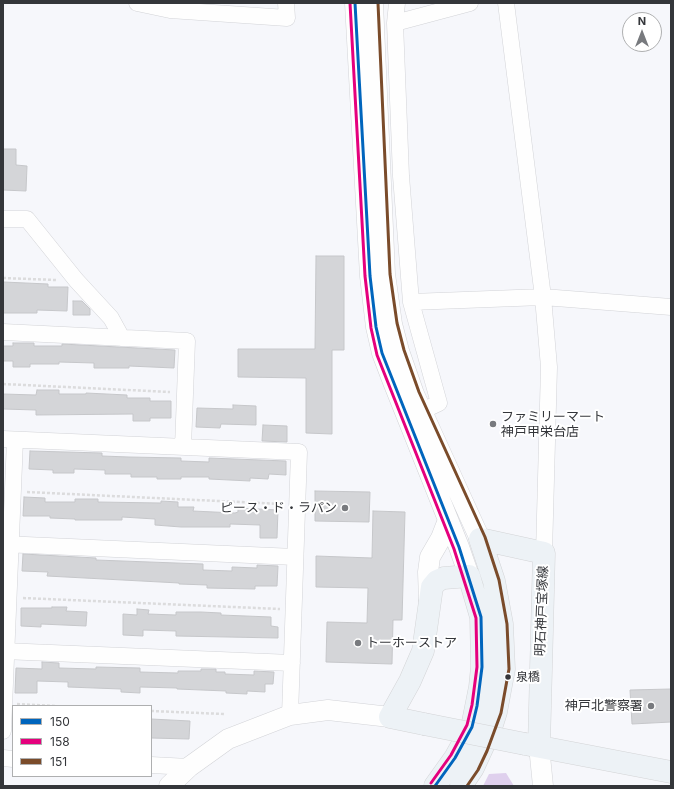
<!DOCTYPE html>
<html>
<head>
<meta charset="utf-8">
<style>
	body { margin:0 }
	#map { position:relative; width:674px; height:789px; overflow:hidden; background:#f6f7fb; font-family:Inter,sans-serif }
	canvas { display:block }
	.frame { position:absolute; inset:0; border:4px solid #34363a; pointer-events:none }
	.legend { position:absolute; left:12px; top:705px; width:140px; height:72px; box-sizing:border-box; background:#fff; border:1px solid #aeafb0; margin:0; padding:5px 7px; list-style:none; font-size:12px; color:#34363a }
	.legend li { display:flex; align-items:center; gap:8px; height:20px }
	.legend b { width:20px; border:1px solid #aeafb0 }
	.north { position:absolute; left:622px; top:12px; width:40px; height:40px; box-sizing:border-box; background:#fff; border:1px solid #aeafb0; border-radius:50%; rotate:0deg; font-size:11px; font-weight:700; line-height:16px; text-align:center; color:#34363a }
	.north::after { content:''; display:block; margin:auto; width:14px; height:18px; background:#787a7e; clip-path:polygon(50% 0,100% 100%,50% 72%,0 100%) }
</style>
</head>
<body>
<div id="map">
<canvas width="674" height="789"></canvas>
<div class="frame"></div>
<ul class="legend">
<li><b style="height:5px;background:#0065bd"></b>150</li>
<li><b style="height:5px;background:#e5007d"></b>158</li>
<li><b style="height:5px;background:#7a4b2a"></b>151</li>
</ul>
<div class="north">N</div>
</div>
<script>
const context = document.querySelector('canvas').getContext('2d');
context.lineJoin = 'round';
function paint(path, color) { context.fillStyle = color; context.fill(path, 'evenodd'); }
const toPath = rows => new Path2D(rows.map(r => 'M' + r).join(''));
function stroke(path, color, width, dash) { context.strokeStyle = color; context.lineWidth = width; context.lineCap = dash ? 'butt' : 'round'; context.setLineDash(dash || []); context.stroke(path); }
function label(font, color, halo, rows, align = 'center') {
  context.font = font + ' Inter,"Noto Sans JP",sans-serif'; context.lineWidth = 4; context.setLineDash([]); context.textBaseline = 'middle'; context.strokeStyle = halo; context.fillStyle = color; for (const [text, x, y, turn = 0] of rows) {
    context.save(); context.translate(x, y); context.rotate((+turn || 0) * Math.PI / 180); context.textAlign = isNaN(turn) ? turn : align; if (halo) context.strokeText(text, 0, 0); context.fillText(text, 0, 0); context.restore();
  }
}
paint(toPath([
	[506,773,514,786,483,786,489,774]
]), '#dfd0ed');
const building = toPath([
	[3,149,16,149,16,165,27,166,26,191,3,190,3,149],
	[316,256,344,256,344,350,332,350,332,434,306,433,306,378,238,377,238,349,315,349,316,256],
	[3,282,48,284,48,287,68,287,67,311,37,310,37,313,3,313,3,282],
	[73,301,82,301,90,309,90,315,73,315,73,301],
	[13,343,34,343,34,346,62,346,62,344,175,350,174,368,129,366,129,368,94,368,94,363,59,362,59,364,30,364,30,367,13,367,13,361,3,361,3,346,13,346,13,343],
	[37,390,59,390,59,394,86,394,86,393,127,395,127,398,150,398,150,401,171,401,171,418,150,418,150,421,133,421,133,414,36,415,36,410,3,409,3,394,36,395,37,390],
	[233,405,256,406,256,425,221,424,220,428,196,427,197,408,233,409,233,405],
	[263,425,287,426,287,442,262,441,263,425],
	[30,451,102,453,102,456,129,457,181,458,181,461,209,462,209,458,286,461,286,475,269,474,268,479,250,478,250,481,209,479,209,477,181,477,181,479,157,479,157,477,131,477,131,474,105,474,105,470,74,469,74,473,53,473,53,470,29,469,30,451],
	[315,491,370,492,369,522,315,521,315,491],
	[24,497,45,498,45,502,75,502,75,499,98,499,98,502,161,503,161,501,178,502,178,507,194,507,193,511,235,513,238,512,238,508,278,510,277,538,260,538,260,525,230,524,230,527,181,527,155,525,155,519,122,517,122,520,75,520,75,519,50,518,50,516,23,516,24,497],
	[373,511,405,512,402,620,393,620,392,664,326,662,327,622,367,623,368,588,316,587,316,556,372,558,373,511],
	[23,554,96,558,96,560,203,564,203,570,232,571,232,567,257,568,257,565,278,566,277,586,255,586,255,589,207,588,207,585,179,584,179,583,47,576,48,572,22,571,23,554],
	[52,607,67,607,66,611,87,612,86,626,41,624,41,627,21,626,21,608,52,608,52,607],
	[137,609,149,610,148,614,176,615,176,612,201,612,221,613,221,615,271,617,271,626,278,627,278,638,176,636,176,631,143,630,143,636,123,635,123,614,137,615,137,609],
	[42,662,59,663,59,668,96,669,96,667,140,668,140,672,178,673,178,671,201,671,201,669,216,669,216,672,225,672,225,674,254,675,254,671,274,672,273,684,265,684,265,692,247,691,247,694,226,693,226,691,177,689,177,688,140,687,140,693,121,692,121,689,68,687,68,682,37,681,37,693,15,693,16,668,42,669,42,662],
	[671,689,671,722,632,724,630,690,671,689],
	[151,719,190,721,189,739,151,738,151,719]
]);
paint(building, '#d4d5d8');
stroke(building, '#c6c7ca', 1);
const minor = toPath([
	[137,3,170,10,287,18,286,3],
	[397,3,395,23,401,176,411,302,439,403,422,411],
	[506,3,543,297,549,367,544,553],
	[395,23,470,3],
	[3,219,27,219,76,280,111,318,122,338],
	[411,302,543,297,671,307],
	[3,332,187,341,183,447],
	[3,439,299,452,290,715],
	[3,544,295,557],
	[3,651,292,663],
	[3,731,15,440],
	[3,758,13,759],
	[151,765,189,767]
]);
const tertiary = toPath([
	[355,3,370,276,376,327,382,353,393,382,459,547,469,576],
	[373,3,385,274,392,324,399,351,414,394,480,539],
	[429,601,428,572,430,557,441,538,448,520],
	[539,746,543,786],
	[169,786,189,767,228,739,290,715,328,710,390,717]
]);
const primary = toPath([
	[480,539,544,553,539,746],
	[424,724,390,717,410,681,423,651,432,587,437,581,444,578,469,576,481,617,482,667,480,687,472,727,455,758,435,786],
	[525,744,671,772],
	[461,786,473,768,490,731,496,712,504,669,502,624,494,581,480,539]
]);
stroke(minor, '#d2d3d7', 17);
stroke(tertiary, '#d2d3d7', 21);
stroke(primary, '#d3d4d6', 23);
stroke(toPath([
	[3,278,56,280],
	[3,384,170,392],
	[27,492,282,504],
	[23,598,280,609],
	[17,704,57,706],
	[151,711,224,714]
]), '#dcdcdd', 2.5, [3, 2]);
stroke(minor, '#fefefe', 16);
stroke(tertiary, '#fefefe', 20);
stroke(primary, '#edf2f6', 22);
const primaryBridge = toPath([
	[424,724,525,744]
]);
stroke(primaryBridge, '#d3d4d6', 23, []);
stroke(primaryBridge, '#edf2f6', 22);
stroke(toPath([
	[355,3,370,276,376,327,382,353,459,547,481,617,482,667,477,706,472,727,455,758,435,786]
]), '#0065bd', 3);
stroke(toPath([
	[350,3,365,276,371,328,377,355,454,549,476,618,477,667,472,705,467,725,451,755,431,783]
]), '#e5007d', 3);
stroke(toPath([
	[378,3,390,274,397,323,404,350,419,392,485,537,499,580,507,624,509,669,501,713,487,751,478,770,467,786]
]), '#7a4b2a', 3);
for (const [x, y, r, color] of [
	[493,424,4,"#787a7e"],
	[345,508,4,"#787a7e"],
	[358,643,4,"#787a7e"],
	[508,677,3.5,"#34363a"],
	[651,706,4,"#787a7e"]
]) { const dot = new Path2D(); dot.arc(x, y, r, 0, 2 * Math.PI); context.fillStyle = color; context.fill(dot); stroke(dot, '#fff', 1.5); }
label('12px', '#34363a', '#fff', [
	["泉橋",516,677]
], 'left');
label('13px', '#34363a', '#fff', [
	["ファミリーマート",501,417],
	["神戸甲栄台店",501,432],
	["ピース・ド・ラパン",337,508,"right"],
	["トーホーストア",366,643],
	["神戸北警察署",643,706,"right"]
], 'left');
label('13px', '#34363a', '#fff', [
	["明石神戸宝塚線",542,611,-88]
]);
</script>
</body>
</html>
